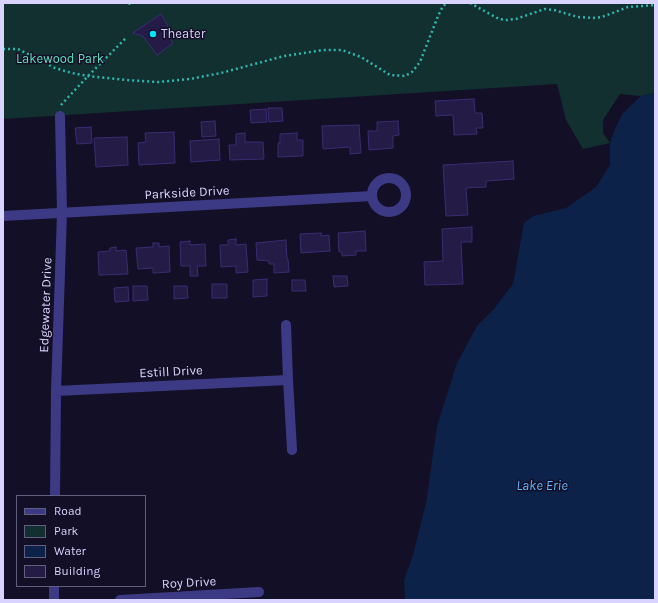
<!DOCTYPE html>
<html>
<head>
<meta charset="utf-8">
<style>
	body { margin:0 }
	#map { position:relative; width:658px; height:603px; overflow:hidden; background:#130f26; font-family:Karla,sans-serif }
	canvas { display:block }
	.frame { position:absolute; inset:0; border:4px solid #d9d4ff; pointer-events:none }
	.legend { position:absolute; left:16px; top:495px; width:130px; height:92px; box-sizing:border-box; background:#130f26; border:1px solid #625e7d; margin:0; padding:5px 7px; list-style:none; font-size:12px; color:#d9d4ff }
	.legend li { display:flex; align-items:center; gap:8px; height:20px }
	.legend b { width:20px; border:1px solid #625e7d }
</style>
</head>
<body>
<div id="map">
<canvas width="658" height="603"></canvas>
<div class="frame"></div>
<ul class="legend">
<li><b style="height:5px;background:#3d3a85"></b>Road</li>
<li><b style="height:11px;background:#12302f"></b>Park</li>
<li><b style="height:11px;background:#0c2248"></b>Water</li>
<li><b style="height:11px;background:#241b47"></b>Building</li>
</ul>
</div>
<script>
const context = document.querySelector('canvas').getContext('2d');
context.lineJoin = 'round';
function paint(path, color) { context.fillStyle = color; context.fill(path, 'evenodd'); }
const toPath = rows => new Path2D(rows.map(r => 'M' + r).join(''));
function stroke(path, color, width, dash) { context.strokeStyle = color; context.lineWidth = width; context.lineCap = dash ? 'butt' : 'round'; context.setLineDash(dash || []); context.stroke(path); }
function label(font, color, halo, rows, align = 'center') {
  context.font = font + ' Karla,sans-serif'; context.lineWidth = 3; context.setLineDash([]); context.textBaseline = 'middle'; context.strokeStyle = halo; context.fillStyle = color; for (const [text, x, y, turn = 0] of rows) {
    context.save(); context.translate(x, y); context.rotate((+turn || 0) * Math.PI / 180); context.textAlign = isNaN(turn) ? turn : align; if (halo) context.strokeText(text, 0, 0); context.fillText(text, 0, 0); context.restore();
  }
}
paint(toPath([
	[3,3,655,3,655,93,641,96,620,94,603,120,603,133,610,143,583,149,566,120,557,84,3,119]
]), '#12302f');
paint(toPath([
	[655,93,655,600,405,600,404,580,413,555,426,503,437,426,457,363,477,326,493,310,513,284,524,223,533,216,566,208,596,187,610,165,610,143,615,129,623,113,641,96]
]), '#0c2248');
const building = toPath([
	[161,14,170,30,165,32,173,43,157,55,143,36,133,33,161,14],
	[474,99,475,113,482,113,483,128,476,128,477,134,454,135,453,115,436,116,435,101,474,99],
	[268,108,282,108,283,121,269,122,268,108],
	[266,109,267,122,251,123,250,110,266,109],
	[215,121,216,136,202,137,201,122,215,121],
	[398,121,399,135,393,136,393,148,369,150,368,131,377,131,377,122,398,121],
	[359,125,361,153,350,154,350,147,323,149,322,126,359,125],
	[91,127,92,143,77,144,75,128,91,127],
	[174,132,175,163,139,165,138,143,146,142,145,133,174,132],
	[245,133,245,142,263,142,264,159,230,160,229,145,236,145,236,134,245,133],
	[297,133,297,140,303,140,303,156,278,157,278,143,280,143,280,134,297,133],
	[127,137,128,165,96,167,94,138,127,137],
	[219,139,220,160,191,162,190,141,219,139],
	[513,161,514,179,486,181,486,187,466,188,468,215,446,216,443,165,513,161],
	[472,227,472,242,461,242,463,284,425,285,424,262,443,261,442,229,472,227],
	[365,231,366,251,356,251,356,255,342,256,342,252,339,252,338,233,365,231],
	[321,233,321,236,329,235,330,251,301,253,300,234,321,233],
	[236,239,236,245,246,244,248,272,236,273,236,266,221,267,220,245,228,245,228,240,236,239],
	[286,240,287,259,288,259,289,272,274,273,274,264,269,264,269,261,257,260,256,243,286,240],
	[190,241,190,245,205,244,206,266,197,266,198,276,190,276,190,266,181,266,180,242,190,241],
	[153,243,159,243,159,247,169,246,170,272,153,273,153,268,138,269,136,248,153,247,153,243],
	[116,247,116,251,126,250,128,274,99,275,98,252,110,251,110,248,116,247],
	[333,276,347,276,348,286,334,287,333,276],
	[267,279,267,296,253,297,253,280,267,279],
	[292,280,305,280,306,291,292,291,292,280],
	[212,284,227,284,227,298,212,298,212,284],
	[133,286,147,286,148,300,133,301,133,286],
	[174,286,187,286,188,298,174,299,174,286],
	[128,287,129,301,115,302,114,288,128,287]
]);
paint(building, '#241b47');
stroke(building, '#3b2d73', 1);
stroke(toPath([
	[129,3,131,6],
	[470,3,499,19,507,20,516,19,533,13,545,9,554,10,578,17,592,18,602,17,628,7,655,5],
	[3,49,18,49,55,68,72,73,88,76,126,80,158,82,190,79,221,73,284,56,323,50,342,50,361,57,390,75,405,76,412,72,420,62,438,16,443,6,447,3],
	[61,105,88,76,126,38]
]), '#2fb8b0', 2.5, [2, 3]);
stroke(toPath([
	'372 195a17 17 0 1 1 34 0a17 17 0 1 1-34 0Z',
	[3,216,372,196],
	[286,325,288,380],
	[56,391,288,380,292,450],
	[55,496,56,391,62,213,60,116],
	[54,600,54,586],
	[120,600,259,592]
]), '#3d3a85', 10);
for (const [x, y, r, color] of [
	[153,34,4,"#00e5ff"]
]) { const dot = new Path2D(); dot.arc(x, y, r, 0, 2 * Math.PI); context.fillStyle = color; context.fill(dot); stroke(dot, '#130f26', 1.5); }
label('13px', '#d9d4ff', '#130f26', [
	["Theater",161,34]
], 'left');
label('13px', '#5fe0c0', '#130f26', [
	["Lakewood Park",60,59]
]);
label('13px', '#d9d4ff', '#130f26', [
	["Parkside Drive",187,193,-3],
	["Edgewater Drive",46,305,-88],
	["Estill Drive",171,372,-3],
	["Roy Drive",189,583,-3]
]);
label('italic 14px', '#62b6ff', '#130f26', [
	["Lake Erie",542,486]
]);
</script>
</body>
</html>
